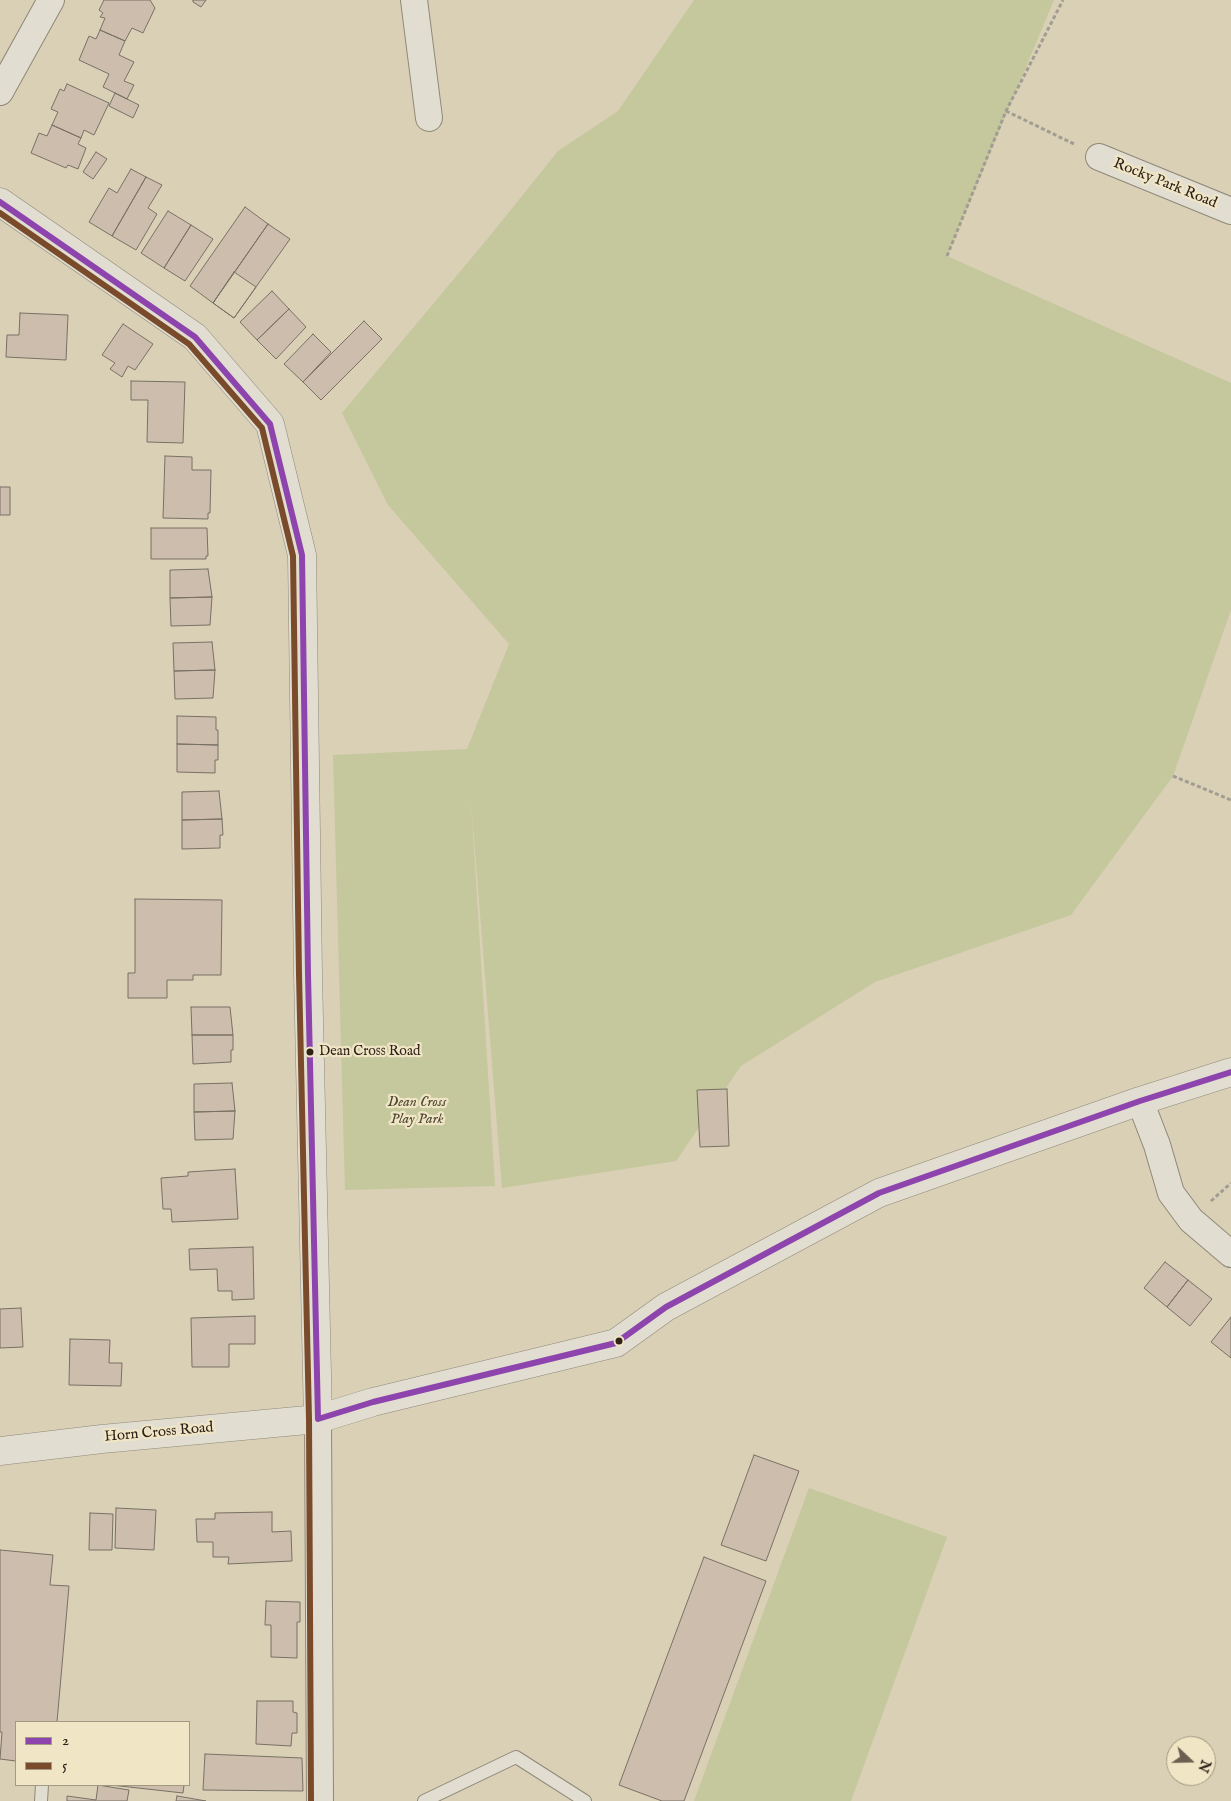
<!DOCTYPE html>
<html>
<head>
<meta charset="utf-8">
<style>
	body { margin:0 }
	#map { position:relative; width:1231px; height:1801px; overflow:hidden; background:#d9d0b6; font-family:"IM FELL English",serif }
	canvas { display:block }
	.legend { position:absolute; left:15px; top:1721px; width:175px; height:65px; box-sizing:border-box; background:#f0e6c6; border:1px solid #a39881; margin:0; padding:6px 9px; list-style:none; font-size:15px; color:#2f2219 }
	.legend li { display:flex; align-items:center; gap:10px; height:25px }
	.legend b { width:25px; border:1px solid #a39881 }
	.north { position:absolute; left:1166px; top:1736px; width:50px; height:50px; box-sizing:border-box; background:#f0e6c6; border:1px solid #a39881; border-radius:50%; rotate:111deg; font-size:14px; font-weight:700; line-height:20px; text-align:center; color:#2f2219 }
	.north::after { content:''; display:block; margin:auto; width:18px; height:22px; background:#6a5f50; clip-path:polygon(50% 0,100% 100%,50% 72%,0 100%) }
</style>
</head>
<body>
<div id="map">
<canvas width="1231" height="1801"></canvas>
<ul class="legend">
<li><b style="height:6px;background:#8e44ad"></b>2</li>
<li><b style="height:6px;background:#7a4b2a"></b>5</li>
</ul>
<div class="north">N</div>
</div>
<script>
const context = document.querySelector('canvas').getContext('2d');
context.lineJoin = 'round';
function paint(path, color) { context.fillStyle = color; context.fill(path, 'evenodd'); }
const toPath = rows => new Path2D(rows.map(r => 'M' + r).join(''));
function stroke(path, color, width, dash) { context.strokeStyle = color; context.lineWidth = width; context.lineCap = dash ? 'butt' : 'round'; context.setLineDash(dash || []); context.stroke(path); }
function label(font, color, halo, rows, align = 'center') {
  context.font = font + ' "IM FELL English",serif'; context.lineWidth = 4.5; context.setLineDash([]); context.textBaseline = 'middle'; context.strokeStyle = halo; context.fillStyle = color; for (const [text, x, y, turn = 0] of rows) {
    context.save(); context.translate(x, y); context.rotate((+turn || 0) * Math.PI / 180); context.textAlign = isNaN(turn) ? turn : align; if (halo) context.strokeText(text, 0, 0); context.fillText(text, 0, 0); context.restore();
  }
}
paint(toPath([
	[694,0,1054,0,947,256,1231,383,1231,610,1173,776,1071,915,875,982,741,1066,676,1161,502,1188,471,801,495,1186,345,1190,333,755,467,749,509,644,388,505,342,413,489,237,558,151,618,111],
	[809,1488,947,1537,851,1801,694,1801]
]), '#c5c79d');
const building = toPath([
	[104,0,150,0,155,8,143,33,132,28,125,41,100,30,105,18,100,17,103,13,99,10,104,0],
	[193,0,206,0,201,7,193,2,193,0],
	[100,30,125,41,119,55,134,62,124,81,134,85,127,99,103,87,109,74,79,60,89,36,96,39,100,30],
	[67,84,109,103,94,135,84,130,81,138,52,125,58,112,51,109,60,89,64,91,67,84],
	[115,93,139,105,133,118,109,106,115,93],
	[52,125,81,138,78,144,86,148,78,169,68,165,66,168,31,153,39,133,47,136,52,125],
	[96,152,107,159,93,179,83,172,96,152],
	[131,169,146,177,112,236,89,222,109,188,117,193,131,169],
	[146,177,162,185,148,208,157,214,136,250,112,236,146,177],
	[245,207,268,224,213,303,190,286,245,207],
	[168,211,191,225,164,268,141,253,168,211],
	[268,224,290,239,234,318,213,303,268,224],
	[191,225,213,239,185,281,164,268,191,225],
	[234,272,256,287,234,318,213,303,234,272],
	[272,291,289,309,257,340,240,322,272,291],
	[289,309,306,327,276,359,257,340,289,309],
	[20,313,68,315,66,360,6,357,7,335,19,335,20,313],
	[364,321,382,339,321,400,303,382,364,321],
	[123,324,153,344,135,370,128,366,122,377,110,369,115,363,102,355,123,324],
	[313,334,331,352,303,382,284,364,313,334],
	[131,381,185,382,183,443,147,442,148,400,131,400,131,381],
	[165,456,192,457,192,470,211,470,210,513,208,513,208,519,163,518,165,456],
	[0,487,10,487,10,515,0,515,0,487],
	[151,528,207,528,208,556,206,556,206,559,151,559,151,528],
	[208,569,212,597,170,598,170,570,208,569],
	[212,597,210,625,171,626,170,598,212,597],
	[212,642,215,670,174,671,173,643,212,642],
	[215,670,213,698,175,699,174,671,215,670],
	[177,716,216,717,216,730,218,730,218,745,177,744,177,716],
	[177,744,218,745,218,760,215,760,215,773,177,772,177,744],
	[219,791,222,819,182,820,182,792,219,791],
	[222,819,223,835,220,835,220,848,182,849,182,820,222,819],
	[135,899,222,900,221,975,193,975,193,980,167,980,167,998,128,998,128,973,135,973,135,899],
	[191,1007,230,1007,233,1035,192,1035,191,1007],
	[192,1035,233,1035,233,1050,231,1050,231,1062,193,1064,192,1035],
	[232,1083,235,1111,194,1112,194,1084,232,1083],
	[727,1089,729,1146,700,1147,697,1090,727,1089],
	[235,1111,233,1139,195,1140,194,1112,235,1111],
	[235,1169,238,1219,172,1222,171,1209,163,1209,161,1178,188,1176,188,1172,235,1169],
	[253,1247,254,1299,232,1300,232,1291,218,1291,217,1269,190,1270,189,1249,253,1247],
	[1165,1262,1188,1280,1167,1307,1144,1288,1165,1262],
	[1188,1280,1212,1299,1190,1326,1167,1307,1188,1280],
	[21,1308,23,1347,0,1348,0,1309,21,1308],
	[255,1316,255,1344,229,1344,229,1367,192,1367,191,1318,255,1316],
	[1231,1317,1231,1358,1211,1342,1231,1317],
	[70,1339,110,1340,109,1363,122,1363,121,1386,69,1385,70,1339],
	[754,1455,799,1471,766,1561,721,1545,754,1455],
	[116,1508,156,1510,154,1550,115,1548,116,1508],
	[272,1512,272,1532,291,1531,292,1561,228,1564,229,1557,213,1557,213,1542,197,1542,196,1519,215,1519,215,1513,272,1512],
	[90,1513,113,1514,112,1550,89,1550,90,1513],
	[0,1550,53,1555,50,1585,69,1586,57,1722,16,1722,16,1761,0,1759,2,1732,0,1732,0,1550],
	[704,1557,766,1581,684,1801,662,1801,619,1785,704,1557],
	[266,1601,300,1602,300,1622,297,1622,297,1658,271,1657,271,1625,265,1625,266,1601],
	[257,1701,293,1701,293,1712,297,1713,297,1733,292,1733,291,1746,256,1744,257,1701],
	[205,1754,302,1758,303,1791,203,1790,205,1754],
	[98,1785,129,1790,127,1801,67,1801,67,1796,96,1800,98,1785],
	[111,1785,184,1785,183,1793,111,1785],
	[177,1796,206,1801,176,1801,177,1796]
]);
paint(building, '#cdbdad');
stroke(building, '#787164', 1);
const service = toPath([
	[41,1801,42,1785],
	[424,1801,516,1757,585,1801]
]);
const minor = toPath([
	[414,0,429,118],
	[0,92,51,0],
	[1099,157,1231,211],
	[1140,1101,1157,1145,1171,1193,1191,1220,1231,1254],
	[318,1419,320,1801]
]);
const tertiary = toPath([
	[0,202,195,337,270,424,302,555,308,974,318,1419],
	[0,1451,102,1439,318,1419,373,1402,616,1343,666,1307,879,1193,1140,1101,1231,1072]
]);
stroke(service, '#8f8879', 14);
stroke(minor, '#8f8879', 28);
stroke(tertiary, '#8f8879', 29);
stroke(toPath([
	[1006,111,1074,144],
	[947,256,1006,111,1063,0],
	[1173,776,1231,800],
	[1211,1201,1231,1183]
]), '#a29d92', 3, [4, 2.5]);
stroke(service, '#e1ddd0', 12);
stroke(minor, '#e1ddd0', 26);
stroke(tertiary, '#e1ddd0', 28);
stroke(toPath([
	[0,202,195,337,270,424,302,555,308,974,318,1419,373,1402,616,1343,666,1307,879,1193,1140,1101,1231,1072]
]), '#8e44ad', 6);
stroke(toPath([
	[0,213,189,344,262,428,293,556,299,974,309,1419,311,1801]
]), '#7a4b2a', 6);
for (const [x, y, r, color] of [
	[310,1052,4.5,"#2f2219"],
	[619,1341,4.5,"#2f2219"]
]) { const dot = new Path2D(); dot.arc(x, y, r, 0, 2 * Math.PI); context.fillStyle = color; context.fill(dot); stroke(dot, '#f0e6c6', 2); }
label('14px', '#2f2219', '#f0e6c6', [
	["Dean Cross Road",319,1052]
], 'left');
label('15px', '#2f2219', '#f0e6c6', [
	["Rocky Park Road",1165,184,22],
	["Horn Cross Road",159,1433,-5]
]);
label('italic 15px', '#504935', '#f0e6c6', [
	["Dean Cross",417,1103],
	["Play Park",417,1120]
]);
</script>
</body>
</html>
